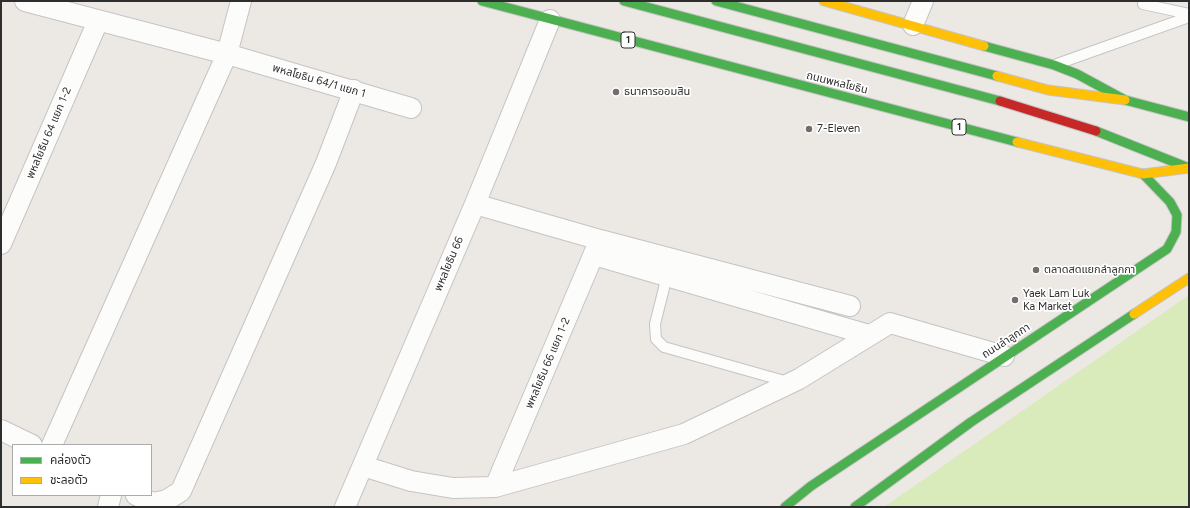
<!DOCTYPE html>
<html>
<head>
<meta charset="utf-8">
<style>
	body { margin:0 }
	#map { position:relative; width:1190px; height:508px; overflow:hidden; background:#ece8e4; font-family:Figtree,"Noto Sans Thai",sans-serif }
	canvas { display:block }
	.frame { position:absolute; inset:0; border:2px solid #2e2e2e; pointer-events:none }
	.legend { position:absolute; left:12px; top:444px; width:140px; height:52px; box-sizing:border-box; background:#fff; border:1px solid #ababab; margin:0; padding:5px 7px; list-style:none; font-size:12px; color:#2e2e2e }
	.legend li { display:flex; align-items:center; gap:8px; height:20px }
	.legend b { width:20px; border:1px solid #ababab }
</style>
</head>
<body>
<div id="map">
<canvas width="1190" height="508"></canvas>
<div class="frame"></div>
<ul class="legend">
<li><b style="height:5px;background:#4caf50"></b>คล่องตัว</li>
<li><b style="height:5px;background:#ffc107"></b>ชะลอตัว</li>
</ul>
</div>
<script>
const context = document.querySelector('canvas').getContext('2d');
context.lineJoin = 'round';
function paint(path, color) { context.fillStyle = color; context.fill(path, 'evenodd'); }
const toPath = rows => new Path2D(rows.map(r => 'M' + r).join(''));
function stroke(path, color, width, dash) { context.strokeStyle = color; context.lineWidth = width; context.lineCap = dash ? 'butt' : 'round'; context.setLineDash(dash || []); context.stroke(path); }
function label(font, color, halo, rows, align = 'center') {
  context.font = font + ' Figtree,"Noto Sans Thai",sans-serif'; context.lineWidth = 3.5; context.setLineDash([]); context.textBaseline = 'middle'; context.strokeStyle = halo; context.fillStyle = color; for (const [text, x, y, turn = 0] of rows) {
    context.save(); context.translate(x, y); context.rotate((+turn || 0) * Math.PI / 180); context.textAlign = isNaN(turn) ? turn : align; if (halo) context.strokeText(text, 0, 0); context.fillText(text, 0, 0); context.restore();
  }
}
paint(toPath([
	[1189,295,1189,507,884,507]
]), '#d9eabb');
const lane = toPath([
	[1143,4,1189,14],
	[1057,64,1189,17],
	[667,276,655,324,656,339,664,347,788,382]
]);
const street = toPath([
	[25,1,227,54,411,108],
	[913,25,923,1],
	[475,204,600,240,850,306],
	[1,244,98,21],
	[594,255,869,335],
	[1,430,32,445],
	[52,445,227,54,241,1],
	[363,466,411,481,453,488,495,487,684,434,799,379,890,323,1004,356],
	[495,487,598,244],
	[136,495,153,503,167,500,181,491,326,163,354,90],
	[108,507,111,495],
	[345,507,475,204,550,20]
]);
const fast = toPath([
	[482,1,1017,142],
	[624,1,1000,101],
	[716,1,997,76],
	[984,46,1054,65,1077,74,1125,100,1189,117],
	[1096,131,1189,168],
	[785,507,811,486,1167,249,1176,232,1177,215,1170,202,1143,174],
	[855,507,971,422,1134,314]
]);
const slow = toPath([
	[824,1,984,46],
	[997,76,1048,90,1125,100],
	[1017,142,1143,174,1189,168],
	[1134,314,1189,278]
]);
const jam = toPath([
	[1000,101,1096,131]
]);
stroke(lane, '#c5c4c5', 12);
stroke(street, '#c5c4c5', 22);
stroke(fast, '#c5c4c5', 11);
stroke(slow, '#c5c4c5', 11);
stroke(jam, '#c5c4c5', 11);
stroke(lane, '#fcfcfb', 10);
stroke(street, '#fcfcfb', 20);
stroke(fast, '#4caf50', 9);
stroke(slow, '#ffc107', 9);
stroke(jam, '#c62828', 9);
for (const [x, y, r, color] of [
	[616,92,4,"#706f6e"],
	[809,129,4,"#706f6e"],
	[1036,270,4,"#706f6e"],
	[1015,300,4,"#706f6e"]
]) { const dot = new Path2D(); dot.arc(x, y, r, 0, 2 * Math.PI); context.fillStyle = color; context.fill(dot); stroke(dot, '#fff', 1.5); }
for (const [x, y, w] of [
	[628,40,14],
	[959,127,14]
]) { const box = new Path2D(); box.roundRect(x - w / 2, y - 8, w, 16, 3); context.fillStyle = '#fff'; context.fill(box); stroke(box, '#2e2e2e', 1); }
label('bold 10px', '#2e2e2e', null, [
	["1",628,40],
	["1",959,127]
]);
label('11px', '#2e2e2e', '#fff', [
	["พหลโยธิน 64/1 แยก 1",319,81,16],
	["ถนนพหลโยธิน",837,83,14],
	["พหลโยธิน 64 แยก 1-2",49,133,-67],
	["พหลโยธิน 66",449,264,-67],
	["ถนนลำลูกกา",1006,341,-33],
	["พหลโยธิน 66 แยก 1-2",548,363,-67]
]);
label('11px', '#2e2e2e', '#fff', [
	["ธนาคารออมสิน",624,92],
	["7-Eleven",817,129],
	["ตลาดสดแยกลำลูกกา",1044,270],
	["Yaek Lam Luk",1023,294],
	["Ka Market",1023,307]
], 'left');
</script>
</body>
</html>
